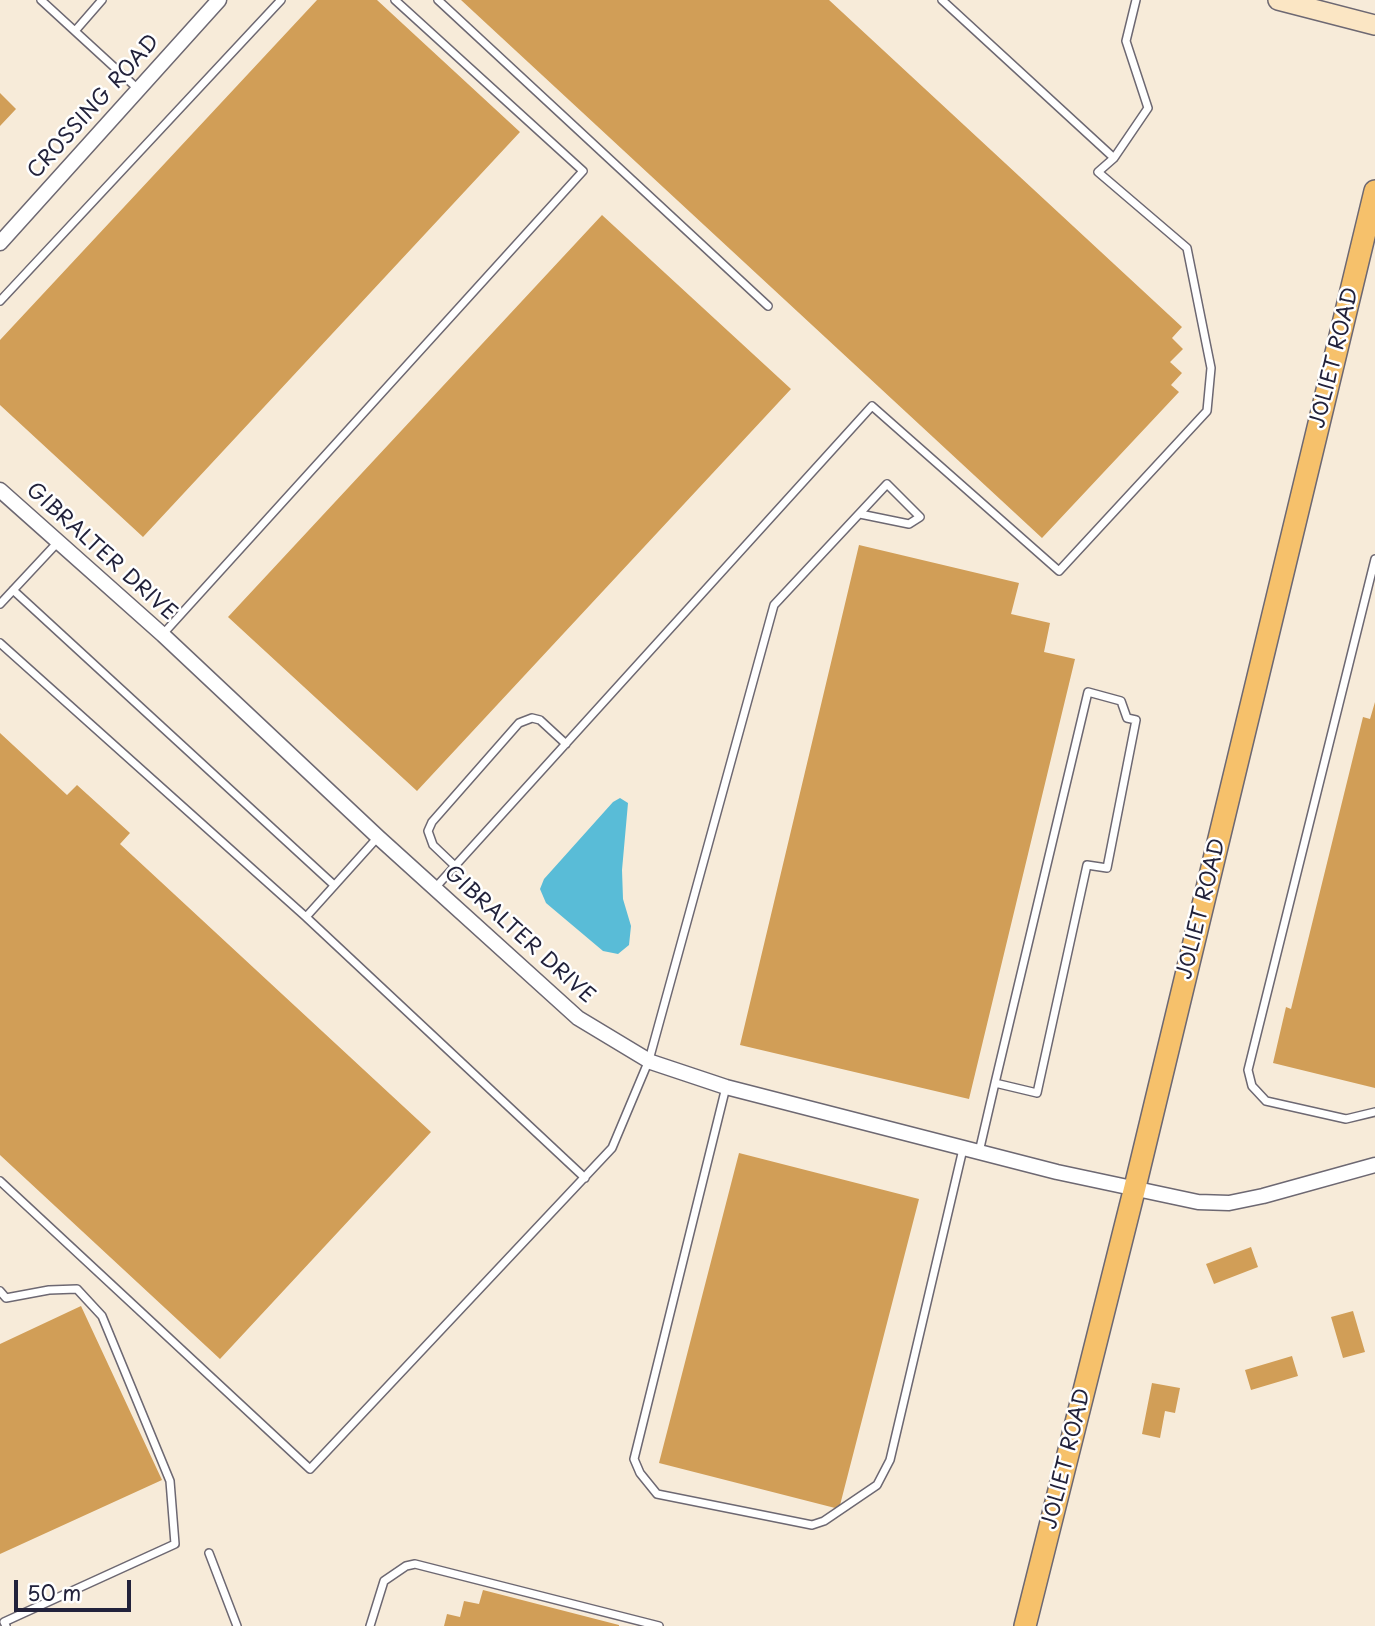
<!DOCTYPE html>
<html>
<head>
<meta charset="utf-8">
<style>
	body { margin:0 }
	#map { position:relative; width:1375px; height:1626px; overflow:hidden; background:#f7ebd9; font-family:"Playpen Sans",sans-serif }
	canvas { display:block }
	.scale { position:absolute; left:14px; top:1580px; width:117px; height:32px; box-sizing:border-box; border:4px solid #22223b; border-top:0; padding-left:9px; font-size:21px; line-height:24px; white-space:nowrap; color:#22223b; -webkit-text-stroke:5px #fff; paint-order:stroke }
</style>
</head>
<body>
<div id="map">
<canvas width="1375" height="1626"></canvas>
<div class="scale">50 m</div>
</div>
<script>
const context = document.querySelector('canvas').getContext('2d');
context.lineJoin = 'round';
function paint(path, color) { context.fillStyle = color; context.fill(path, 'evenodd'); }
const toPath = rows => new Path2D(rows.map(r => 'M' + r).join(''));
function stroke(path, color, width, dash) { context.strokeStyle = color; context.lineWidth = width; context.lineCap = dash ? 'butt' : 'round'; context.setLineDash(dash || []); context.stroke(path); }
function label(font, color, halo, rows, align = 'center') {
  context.font = font + ' "Playpen Sans",sans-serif'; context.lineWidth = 5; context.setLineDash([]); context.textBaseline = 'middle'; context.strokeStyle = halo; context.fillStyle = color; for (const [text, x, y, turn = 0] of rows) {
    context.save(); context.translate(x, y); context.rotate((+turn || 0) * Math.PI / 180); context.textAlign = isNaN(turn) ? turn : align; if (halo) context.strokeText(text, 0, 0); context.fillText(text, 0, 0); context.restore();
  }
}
paint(toPath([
	[620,798,628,803,622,870,623,899,631,926,629,945,618,954,603,951,546,903,540,889,544,879,613,802]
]), '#59bcd7');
paint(toPath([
	[317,0,377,0,520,132,143,537,0,405,0,340],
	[461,0,829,0,1182,327,1172,338,1183,349,1170,362,1182,373,1171,385,1179,392,1042,538],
	[0,93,16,109,0,126],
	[602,215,791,389,417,791,228,617],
	[859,545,1019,583,1011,614,1050,623,1044,652,1075,659,969,1099,740,1045],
	[1375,702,1375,1088,1273,1063,1286,1007,1291,1009,1363,717,1370,719],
	[0,733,67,795,77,785,130,833,120,844,431,1132,220,1359,0,1155],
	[739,1153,919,1199,839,1509,659,1463],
	[1251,1247,1258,1267,1214,1284,1206,1264],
	[81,1306,162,1480,0,1554,0,1344],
	[1353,1311,1365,1352,1343,1358,1331,1317],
	[1292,1356,1298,1376,1251,1390,1245,1370],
	[1152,1383,1180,1388,1175,1413,1165,1411,1160,1438,1142,1434],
	[483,1590,619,1625,619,1626,444,1626,447,1614,460,1617,464,1601,479,1604]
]), '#d19e57');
const lane = toPath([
	[41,0,138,89],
	[438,0,768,306],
	[942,0,1114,158],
	[75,31,102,0],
	[0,301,281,0],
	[1375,559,1248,1070,1252,1086,1266,1101,1346,1119,1375,1112],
	[13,590,334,885],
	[0,604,58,542],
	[163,634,583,171,395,0],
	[0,643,306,917,378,837],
	[455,866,433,845,428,831,432,822,519,723,532,718,540,720,566,744],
	[435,888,872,406,1059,571,1207,411,1211,368,1187,248,1098,172,1114,158,1148,108,1126,41,1136,0],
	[306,917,585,1178],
	[726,1087,634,1459,640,1473,657,1494,812,1525,824,1521,877,1485,890,1460,963,1149],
	[979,1152,995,1083,1088,692,1121,701,1127,718,1136,720,1107,868,1087,865,1037,1093,995,1083],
	[0,1181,310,1469,612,1148,649,1060,774,605,887,484,920,517,909,524,860,514],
	[0,1291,6,1298,49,1290,77,1289,102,1316,170,1481,175,1544,4,1622,6,1626],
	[209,1553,237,1626],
	[370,1626,384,1581,406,1566,415,1564,659,1626]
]);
const street = toPath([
	[0,243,219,0],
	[0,490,163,635,378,837,578,1018,651,1062,726,1087,1057,1172,1198,1202,1229,1203,1263,1196,1375,1165]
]);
const secondary = toPath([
	[1278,0,1375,25]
]);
const primary = toPath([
	[1025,1626,1135,1187,1375,191]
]);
stroke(lane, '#6d6872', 10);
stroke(street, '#6d6872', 17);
stroke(secondary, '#6d6872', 22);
stroke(primary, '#6d6872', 24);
stroke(lane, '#fff', 7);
stroke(street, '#fff', 14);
stroke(secondary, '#fbe6c4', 19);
stroke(primary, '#f6c16b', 21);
label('21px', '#22223b', '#fff', [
	["CROSSING ROAD",94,107,-48],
	["JOLIET ROAD",1335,358,-76],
	["GIBRALTER DRIVE",101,552,42],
	["JOLIET ROAD",1202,909,-76],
	["GIBRALTER DRIVE",519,935,42],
	["JOLIET ROAD",1067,1459,-76]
]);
</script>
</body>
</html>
